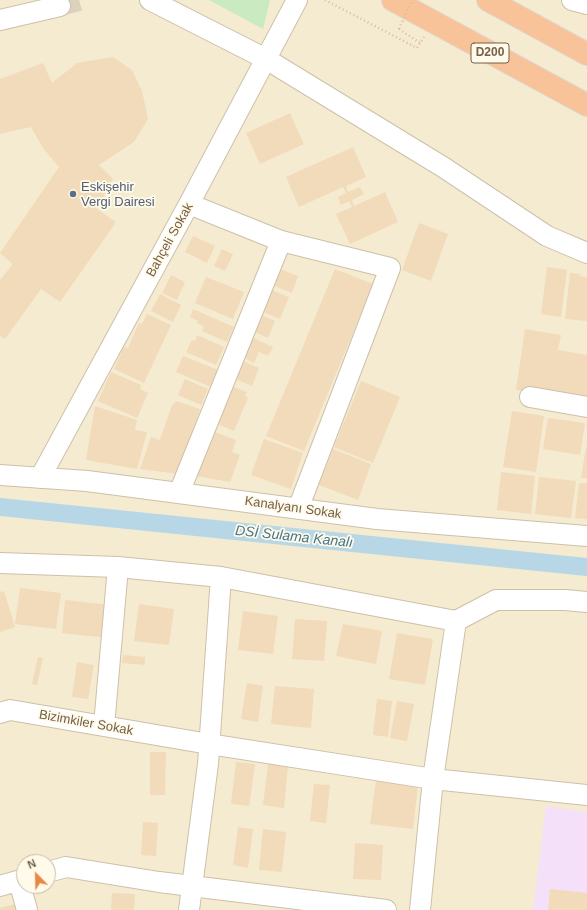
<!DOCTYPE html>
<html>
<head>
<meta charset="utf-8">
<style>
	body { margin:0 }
	#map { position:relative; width:587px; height:910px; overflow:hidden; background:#fdf7e3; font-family:Arial,sans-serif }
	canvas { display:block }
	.north { position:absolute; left:16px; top:854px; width:40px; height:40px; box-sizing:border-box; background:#fffae9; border:1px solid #c8bca9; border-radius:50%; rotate:337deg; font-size:11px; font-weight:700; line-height:16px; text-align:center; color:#756048 }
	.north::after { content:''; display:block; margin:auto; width:14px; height:18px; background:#e98845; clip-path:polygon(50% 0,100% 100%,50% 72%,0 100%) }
</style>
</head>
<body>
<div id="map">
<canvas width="587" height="910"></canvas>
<div class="north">N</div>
</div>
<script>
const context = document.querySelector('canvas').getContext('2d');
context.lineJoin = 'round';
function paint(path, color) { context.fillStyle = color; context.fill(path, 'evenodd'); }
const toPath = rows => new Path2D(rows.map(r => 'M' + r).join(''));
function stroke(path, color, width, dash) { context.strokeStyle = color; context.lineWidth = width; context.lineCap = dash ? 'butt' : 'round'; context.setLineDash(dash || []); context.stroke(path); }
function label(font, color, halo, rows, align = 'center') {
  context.font = font + ' Arial,sans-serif'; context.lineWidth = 3.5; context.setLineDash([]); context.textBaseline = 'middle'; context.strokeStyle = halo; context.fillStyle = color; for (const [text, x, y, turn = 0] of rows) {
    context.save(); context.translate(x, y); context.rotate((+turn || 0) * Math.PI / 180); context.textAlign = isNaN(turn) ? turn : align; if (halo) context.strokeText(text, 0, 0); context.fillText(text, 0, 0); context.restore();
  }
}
paint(toPath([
	[0,0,587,0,587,910,0,910],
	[24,862,48,862,48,886,24,886]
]), '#f4ebd1');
paint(toPath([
	[546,806,587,812,587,910,533,910]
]), '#f4e0f9');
paint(toPath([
	[209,0,270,0,263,29]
]), '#caeac1');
stroke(toPath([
	[0,507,587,567]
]), '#b7d7e6', 18);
paint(toPath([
	[113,57,132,70,142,91,148,119,134,142,99,165,113,179,97,209,116,222,60,302,41,289,5,339,0,336,0,280,13,264,0,253,59,167,43,148,31,127,0,134,0,79,43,63,52,83,77,63],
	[290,113,304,144,260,164,246,133],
	[353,147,366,177,346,186,348,192,360,187,364,194,352,200,354,206,385,192,398,222,350,244,336,214,352,207,349,201,341,205,338,197,346,193,343,187,299,207,286,177],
	[419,223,448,234,431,281,402,270],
	[193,236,215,246,207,263,185,252],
	[222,249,233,254,225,271,214,266],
	[547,267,567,270,561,317,541,314],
	[277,268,298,276,292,293,270,284],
	[335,269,373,284,304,451,266,436],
	[570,273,580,274,579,276,587,277,587,321,565,319],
	[171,275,185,282,177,300,162,293],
	[206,277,244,292,233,319,195,303],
	[269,289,289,297,280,319,260,311],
	[160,294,181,305,173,322,151,311],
	[193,309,234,327,227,342,202,331,204,326,196,323,198,321,190,317],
	[147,314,171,325,144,383,114,369,124,347,128,348,139,323,142,324],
	[259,314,275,321,268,338,252,331],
	[525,329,561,335,558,350,587,355,587,401,516,390],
	[197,335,224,347,216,365,186,352,192,340,195,341],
	[251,337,273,347,268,356,259,352,254,363,242,357],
	[183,356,218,370,211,387,176,372],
	[241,360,259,368,252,386,233,378],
	[111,372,141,385,140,389,148,393,137,418,98,401],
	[185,379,208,389,201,405,178,395],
	[361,381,400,397,373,463,334,447],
	[231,386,247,392,245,396,248,398,234,431,215,423],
	[176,401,200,409,179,474,140,469,151,437,160,440,172,405],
	[95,406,137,420,135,430,147,432,137,469,86,460],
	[512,411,544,416,536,472,503,467],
	[548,418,585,423,580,455,543,449],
	[212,431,236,440,232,452,240,455,230,482,196,476],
	[264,439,303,453,291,489,251,475],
	[586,447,587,447,587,478,581,478],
	[333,449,371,464,358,500,319,485],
	[501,472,535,476,531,514,497,510],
	[539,477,576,481,571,518,535,514],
	[579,483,587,483,587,519,575,518],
	[20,588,61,593,56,629,15,624],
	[4,591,15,627,0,632,0,592],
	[65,600,111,605,108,638,62,633],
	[139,604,174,609,169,645,134,641],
	[243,611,278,616,273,654,238,650],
	[295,619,327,621,324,661,292,659],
	[343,624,382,631,376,664,336,656],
	[397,633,433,639,425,685,389,679],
	[123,655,145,657,145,665,122,663],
	[38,657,43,658,37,685,32,684],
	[77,662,94,665,88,699,72,697],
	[247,683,263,686,258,722,241,719],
	[275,686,314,689,311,728,271,724],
	[377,699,392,701,388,737,373,735],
	[397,701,414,704,407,741,390,738],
	[150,752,166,752,165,795,150,795],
	[236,762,255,764,249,806,231,804],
	[268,764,288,766,284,808,263,805],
	[376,780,418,785,413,829,370,824],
	[314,784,330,785,326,823,310,821],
	[143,822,158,823,156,856,141,855],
	[238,827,253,829,248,868,233,865],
	[263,829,286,832,282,872,259,870],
	[355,843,383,845,381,880,353,879],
	[550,889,587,893,587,910,548,910],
	[112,893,135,894,134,910,111,910],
	[19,903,21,910,0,910,0,908]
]), '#f2dbba');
stroke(toPath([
	[60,6,82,0]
]), '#dbd1bc', 20, [20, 10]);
const minor = toPath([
	[150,0,266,59,443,167,547,236,587,253],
	[572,0,587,4],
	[0,20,60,6],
	[189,204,281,241,390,268,298,509],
	[530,397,587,407],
	[0,475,87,481,377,519,587,536],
	[40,478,189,204,297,0],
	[179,493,281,241],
	[0,563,118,567,221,577,456,621],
	[587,602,565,600,496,600,456,621,433,779,587,795],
	[0,713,10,710,209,744,433,779,420,910],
	[104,726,118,567],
	[48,872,66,867,159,882,386,910],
	[19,881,27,910],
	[0,886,24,879],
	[189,910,208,764,221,577]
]);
const highway = toPath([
	[393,0,587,105],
	[488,0,587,54]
]);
stroke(minor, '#cec0a9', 22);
stroke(highway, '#ded9d3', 24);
stroke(toPath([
	[325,0,417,48,424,37],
	[399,29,420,43]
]), '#d7be9d', 2.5, [1, 3]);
stroke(minor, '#fff', 20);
stroke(highway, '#f8c398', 22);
stroke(toPath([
	[399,29,412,0]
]), '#d7be9d', 2.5, [1, 3]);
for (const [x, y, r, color] of [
	[73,194,4,"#5c6f8a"]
]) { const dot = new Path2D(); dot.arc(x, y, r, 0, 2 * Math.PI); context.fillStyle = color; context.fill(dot); stroke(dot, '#fffae9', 1.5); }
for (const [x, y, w] of [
	[490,53,38]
]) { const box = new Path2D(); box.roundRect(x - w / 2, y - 10, w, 20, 3); context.fillStyle = '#fffae9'; context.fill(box); stroke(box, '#756048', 1); }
label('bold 12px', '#756048', null, [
	["D200",490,53]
]);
label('13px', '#4e5e75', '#fffae9', [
	["Eskişehir",81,187],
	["Vergi Dairesi",81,202]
], 'left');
label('13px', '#756048', '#fffae9', [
	["Bahçeli Sokak",170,240,-61],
	["Kanalyanı Sokak",293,508,8],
	["Bizimkiler Sokak",86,723,10]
]);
label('italic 14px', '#447690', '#fffae9', [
	["DSİ Sulama Kanalı",294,537,6]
]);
</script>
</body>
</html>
